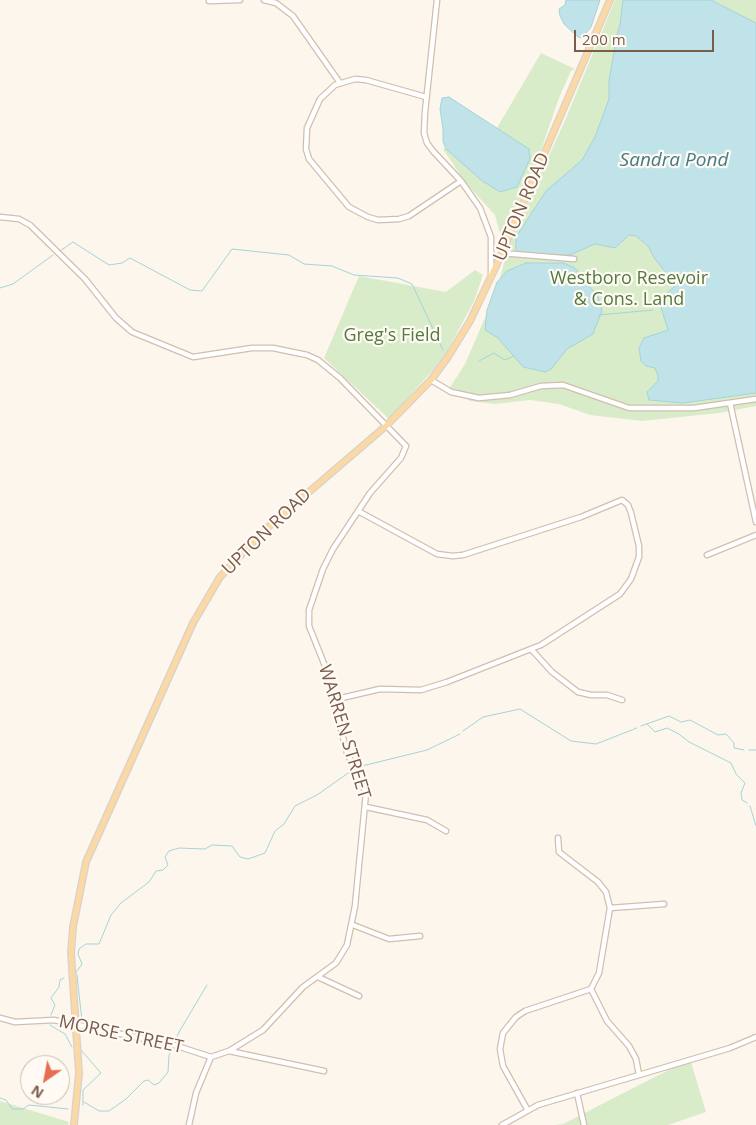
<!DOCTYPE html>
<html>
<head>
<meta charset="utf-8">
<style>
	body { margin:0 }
	#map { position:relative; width:756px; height:1125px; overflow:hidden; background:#fdf6ec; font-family:"Open Sans",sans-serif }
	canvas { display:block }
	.north { position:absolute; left:20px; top:1055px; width:50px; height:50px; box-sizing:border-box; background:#fffaf3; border:1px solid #cabbb1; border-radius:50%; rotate:213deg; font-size:14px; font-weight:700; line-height:20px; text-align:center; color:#7a5c4d }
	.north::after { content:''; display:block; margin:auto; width:18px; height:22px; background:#e76f51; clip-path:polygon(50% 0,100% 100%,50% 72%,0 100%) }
	.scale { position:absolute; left:574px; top:30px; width:140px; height:22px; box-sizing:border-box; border:2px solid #7a5c4d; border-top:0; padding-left:6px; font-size:15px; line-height:18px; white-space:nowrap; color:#7a5c4d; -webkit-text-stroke:4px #fffaf3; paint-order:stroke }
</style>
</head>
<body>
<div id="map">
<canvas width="756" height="1125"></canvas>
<div class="north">N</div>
<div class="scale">200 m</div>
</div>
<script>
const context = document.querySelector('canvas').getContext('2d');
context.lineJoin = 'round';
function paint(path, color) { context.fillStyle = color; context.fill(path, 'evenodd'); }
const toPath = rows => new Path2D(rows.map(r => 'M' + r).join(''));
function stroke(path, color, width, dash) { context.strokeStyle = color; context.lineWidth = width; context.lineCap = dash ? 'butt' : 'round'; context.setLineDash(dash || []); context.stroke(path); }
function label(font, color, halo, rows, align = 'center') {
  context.font = font + ' "Open Sans",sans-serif'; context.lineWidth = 4.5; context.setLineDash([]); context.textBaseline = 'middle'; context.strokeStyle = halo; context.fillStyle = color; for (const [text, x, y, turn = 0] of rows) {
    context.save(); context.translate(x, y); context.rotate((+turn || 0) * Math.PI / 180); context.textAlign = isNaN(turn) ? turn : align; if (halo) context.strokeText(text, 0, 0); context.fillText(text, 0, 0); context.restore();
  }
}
paint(toPath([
	[615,0,623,0,622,6,626,0,756,0,756,406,719,413,642,421,590,415,559,404,530,400,495,404,470,401,449,389,465,364,487,313,500,278,512,233,509,239,501,237,495,215,465,182,443,149,497,128,541,53,575,69,571,71,559,98,514,228,525,209,566,118],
	[475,270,483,275,474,301,443,359,389,419,324,358,359,276,446,292],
	[690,1059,706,1112,668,1125,555,1125,563,1124],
	[0,1101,69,1122,68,1125,0,1125]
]), '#d8ecc9');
const water = toPath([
	[566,0,600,0,591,27,582,38,578,37,564,24,560,16,559,9,565,5,566,0],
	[623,0,711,0,756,23,756,393,683,403,649,400,647,392,658,381,658,376,655,368,646,366,641,361,639,348,644,338,668,330,660,304,662,297,674,287,675,284,655,259,648,246,636,236,629,235,615,248,595,244,570,255,523,255,516,250,516,237,546,191,582,160,595,137,609,99,609,81,617,35,620,25,623,0],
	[449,97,529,149,530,159,517,187,500,192,481,180,446,149,443,142,443,129,440,109,442,98,449,97],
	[526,263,564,263,575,268,598,297,602,311,593,334,567,349,551,369,546,372,523,367,498,338,485,330,487,310,497,282,507,271,526,263]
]);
paint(water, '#bfe3e8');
stroke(water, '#a5d3da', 1);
stroke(toPath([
	[60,251,73,242,109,265,122,263,130,258,190,290,202,291,232,249,289,255,304,264,332,266,354,275,398,278,412,284,443,350],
	[0,288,13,284,53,255],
	[599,315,653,310],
	[479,361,494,353,505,360,514,356],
	[647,724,655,732,667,728,679,734,689,742,731,763,736,774,745,783,741,793,742,800,747,803],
	[641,726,669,716,681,722,690,720,718,735,726,734,734,743,734,748,744,750],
	[463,731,483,717,520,709,571,741,596,744,637,728],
	[749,750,756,750],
	[358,767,427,750,460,734],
	[750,806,756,826],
	[75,974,82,964,78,954,79,949,86,944,99,944,111,915,121,903,149,882,156,871,163,870,168,865,165,857,169,851,179,848,205,849,212,845,232,846,240,857,248,859,265,853,275,831,284,824,295,806,317,795,351,771],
	[77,975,82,1021],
	[51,1015,55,1005,51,998,59,987,60,980,64,978],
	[50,1025,65,1034,72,1047],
	[175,1042,179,1032,207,985],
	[81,1050,101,1073,83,1090,83,1105],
	[0,1098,6,1100,12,1109,23,1109,29,1105,68,1109],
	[84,1102,99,1111,109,1111,126,1099,144,1081,148,1080,154,1085,159,1083,168,1072,169,1055,173,1048]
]), '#a5d3da', 1);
const minor = toPath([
	[264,0,276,3,293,16,340,83],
	[437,0,425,112,424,133,427,143,433,151,461,181,480,208,491,237,491,274],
	[209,1,240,0],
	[426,97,366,80,355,79,335,85,320,99,307,128,306,149,309,159,349,207,368,217,378,220,399,219,409,216,461,181],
	[0,217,19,219,30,225,85,279,116,318,132,332,193,357,252,348,273,348,307,355,318,360,340,378,406,446,401,458,370,493,333,549,323,569,309,610,309,626,325,666,347,753,366,793,355,906,347,945,336,963,303,987,263,1030,229,1051,211,1057,196,1093,189,1125],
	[502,253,574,259],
	[431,380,451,392,479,398,510,395,541,386,563,385,629,408,694,408,756,399],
	[730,403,756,522],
	[707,555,756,535],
	[531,649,552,672,578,692,591,695,607,695,622,700],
	[333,700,380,689,421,690,447,682,541,645,620,594,631,579,639,557,639,546,631,513,628,505,622,500,581,517,463,555,453,556,437,554,358,511],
	[366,807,427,820,446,831],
	[610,908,664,904],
	[353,925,389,939,420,936],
	[318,977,359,996],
	[591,989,607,1021,629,1046,636,1059,639,1075],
	[0,1018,15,1022,54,1020,174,1045,211,1057],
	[229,1051,324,1071],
	[577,1093,584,1125],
	[527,1109,503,1066,500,1049,503,1033,516,1017,525,1011,591,989,599,973,610,908,606,892,598,882,559,852,558,838],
	[502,1125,538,1105,730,1048,756,1037]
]);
const major = toPath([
	[74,1125,79,1073,71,953,73,927,86,862,193,623,220,577,236,560,267,528,387,425,431,380,448,357,470,321,497,264,610,0]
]);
stroke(minor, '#d1beb0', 7);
stroke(major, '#dad1cd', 8);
stroke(minor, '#fff', 4.5);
stroke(major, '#fbd9a5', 5.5);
label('18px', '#7a5c4d', '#fffaf3', [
	["UPTON ROAD",522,207,-67],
	["UPTON ROAD",267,532,-44],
	["WARREN STREET",344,732,73],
	["MORSE STREET",121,1035,12]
]);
label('18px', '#537a41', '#fffaf3', [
	["Westboro Resevoir",629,279],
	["& Cons. Land",629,300],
	["Greg's Field",392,336]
]);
label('italic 19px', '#437c86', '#fffaf3', [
	["Sandra Pond",674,161]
]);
</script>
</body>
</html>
